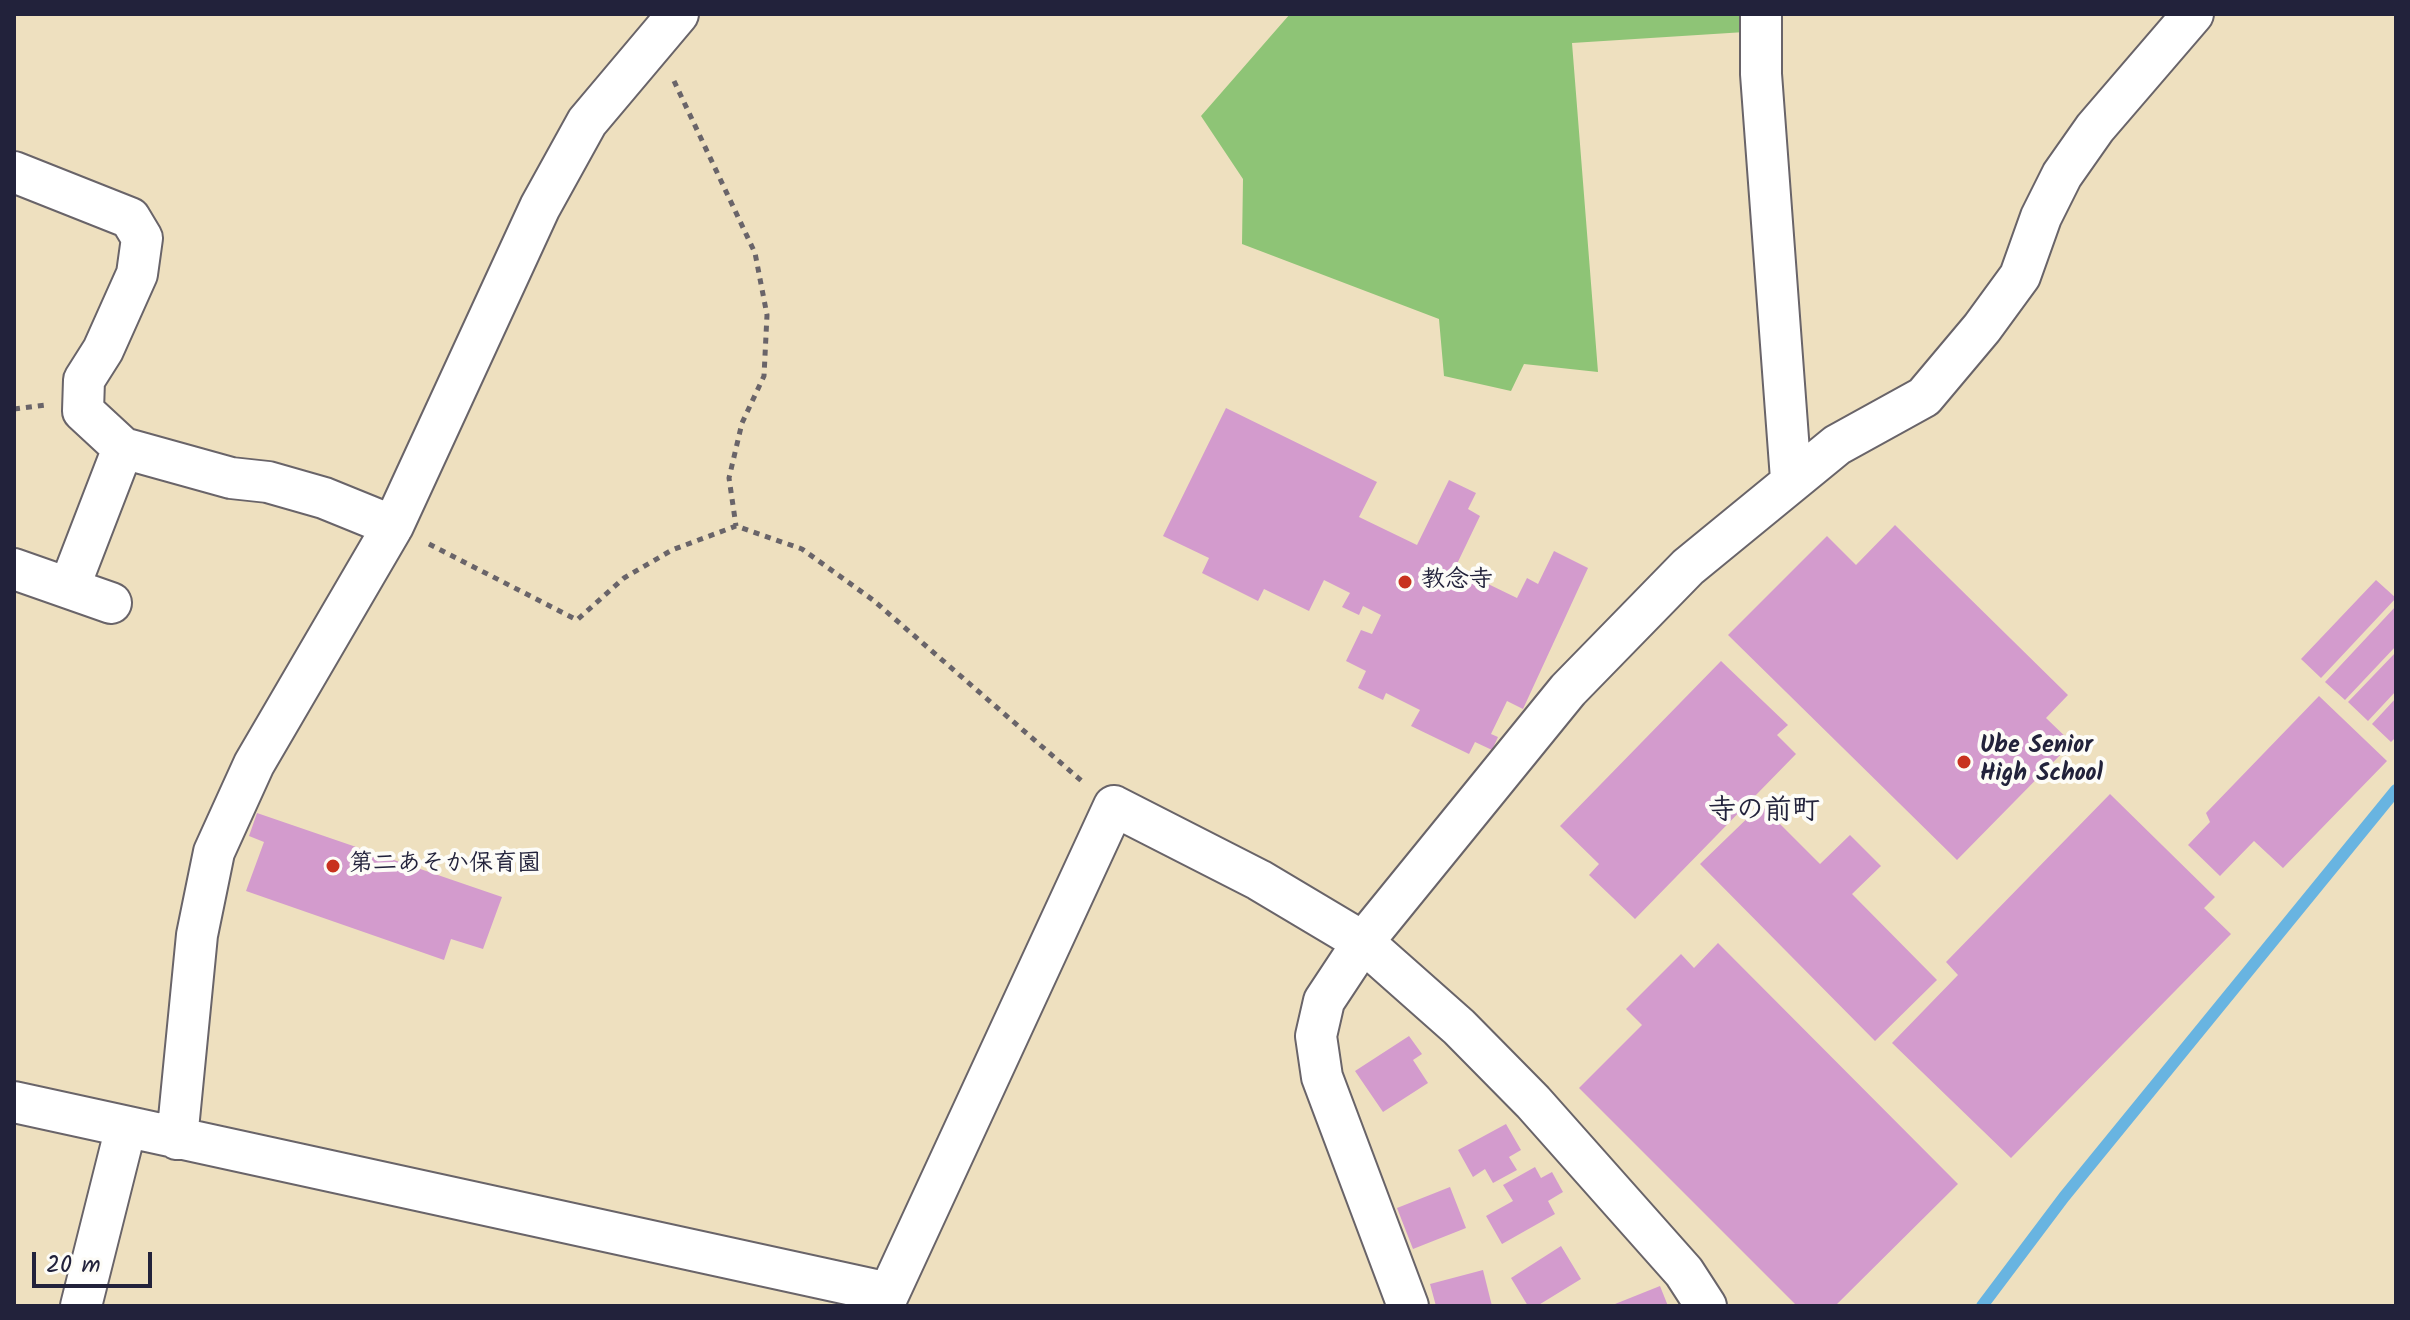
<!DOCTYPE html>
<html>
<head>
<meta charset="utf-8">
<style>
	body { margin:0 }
	#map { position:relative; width:2410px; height:1320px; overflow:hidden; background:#eee0bf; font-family:Kalam,sans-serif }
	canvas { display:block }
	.frame { position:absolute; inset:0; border:16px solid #22223b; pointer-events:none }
	.scale { position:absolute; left:32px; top:1252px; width:120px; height:36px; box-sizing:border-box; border:4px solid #22223b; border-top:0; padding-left:10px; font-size:24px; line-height:28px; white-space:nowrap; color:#22223b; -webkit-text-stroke:6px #fdfcf7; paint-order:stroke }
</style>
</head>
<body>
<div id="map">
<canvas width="2410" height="1320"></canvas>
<div class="frame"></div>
<div class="scale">20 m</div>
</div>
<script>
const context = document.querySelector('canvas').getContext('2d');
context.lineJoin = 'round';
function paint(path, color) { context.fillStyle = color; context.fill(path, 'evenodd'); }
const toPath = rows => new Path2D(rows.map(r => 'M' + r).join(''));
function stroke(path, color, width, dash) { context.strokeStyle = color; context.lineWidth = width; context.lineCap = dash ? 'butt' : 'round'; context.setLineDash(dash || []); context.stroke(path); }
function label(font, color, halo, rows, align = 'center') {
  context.font = font + ' Kalam,"Klee One",sans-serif'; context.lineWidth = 8; context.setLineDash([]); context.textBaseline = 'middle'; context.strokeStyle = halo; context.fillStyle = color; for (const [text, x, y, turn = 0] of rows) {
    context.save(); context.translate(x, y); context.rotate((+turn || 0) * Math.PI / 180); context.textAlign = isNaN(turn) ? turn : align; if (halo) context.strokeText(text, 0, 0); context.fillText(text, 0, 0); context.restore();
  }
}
paint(toPath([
	[1290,14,1744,14,1745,32,1572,43,1598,372,1524,364,1511,391,1444,376,1439,319,1242,244,1243,179,1201,116]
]), '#8ec476');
stroke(toPath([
	[1982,1306,2064,1197,2396,790]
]), '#68b4e1', 12);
paint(toPath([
	[1226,408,1377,482,1359,517,1417,545,1449,480,1476,493,1468,509,1480,516,1455,568,1517,598,1527,578,1538,584,1554,551,1588,568,1523,709,1507,701,1491,734,1498,737,1492,750,1475,742,1469,754,1411,726,1420,710,1386,693,1383,700,1358,688,1366,671,1346,661,1361,630,1372,634,1381,615,1363,606,1359,615,1342,607,1350,593,1324,580,1309,611,1264,589,1258,601,1202,573,1209,558,1163,536],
	[1895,525,2068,695,2046,718,2072,743,1957,860,1728,635,1827,536,1856,565],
	[2376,580,2396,598,2321,678,2301,659],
	[2396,606,2396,646,2345,700,2325,682],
	[2396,652,2396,691,2368,721,2348,702],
	[1721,661,1788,725,1777,735,1796,754,1635,919,1589,875,1599,864,1560,826],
	[2319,696,2387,761,2283,868,2254,841,2220,876,2188,845,2210,822,2206,813],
	[2396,698,2396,737,2391,742,2372,724],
	[2110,794,2215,897,2204,908,2231,934,2011,1158,1892,1043,1958,975,1946,962],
	[1761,805,1820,864,1850,835,1881,866,1852,894,1937,980,1875,1041,1700,864],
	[257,813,502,897,483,949,451,939,444,960,246,891,264,842,249,836],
	[1718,943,1958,1184,1835,1306,1797,1306,1579,1088,1642,1025,1626,1009,1681,954,1694,968],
	[1409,1036,1422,1054,1413,1060,1428,1083,1383,1112,1355,1071],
	[1506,1124,1521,1150,1509,1157,1517,1170,1493,1183,1485,1169,1473,1177,1458,1150],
	[1535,1167,1541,1178,1552,1172,1563,1192,1548,1201,1555,1214,1502,1244,1486,1216,1513,1201,1503,1185],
	[1450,1187,1466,1228,1413,1249,1397,1208],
	[1561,1246,1581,1279,1537,1306,1528,1306,1511,1278],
	[1483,1270,1492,1306,1436,1306,1430,1284],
	[1660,1286,1668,1306,1610,1306]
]), '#d39bcd');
const minor = toPath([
	[1761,14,1761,74,1791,479],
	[14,172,130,218,142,238,137,274,103,350,84,380,83,411,123,448,231,478,268,482,324,498,393,526],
	[14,569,111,603],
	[69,588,123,448],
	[14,1102,889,1293],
	[177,1139,197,935,214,852,254,764,393,526,540,207,587,122,678,14],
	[81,1306,126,1127],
	[883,1306,1114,806,1259,880,1363,942,1459,1027,1533,1102,1684,1272,1706,1306],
	[1408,1306,1322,1077,1316,1036,1324,1001,1363,942,1568,690,1688,567,1837,445,1924,397,1982,328,2020,276,2041,217,2062,175,2095,128,2193,14]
]);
stroke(minor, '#696469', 44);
stroke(toPath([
	[674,81,755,253,767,315,764,376,742,423,729,478,736,526],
	[14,409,45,405],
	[429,544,577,620,624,578,672,550,736,526,802,549,873,600,1084,783]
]), '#696469', 5, [6, 6]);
stroke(minor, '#fff', 40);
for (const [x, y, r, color] of [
	[1405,582,8,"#c8321e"],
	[1964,762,8,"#c8321e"],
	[333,866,8,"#c8321e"]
]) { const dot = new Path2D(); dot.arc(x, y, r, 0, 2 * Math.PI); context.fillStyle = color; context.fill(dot); stroke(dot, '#fdfcf7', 3); }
label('bold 24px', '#22223b', '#fdfcf7', [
	["教念寺",1421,582],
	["Ube Senior",1980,748],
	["High School",1980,776],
	["第二あそか保育園",349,866]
], 'left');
label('bold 28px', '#22223b', '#fdfcf7', [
	["寺の前町",1764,813]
]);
</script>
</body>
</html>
